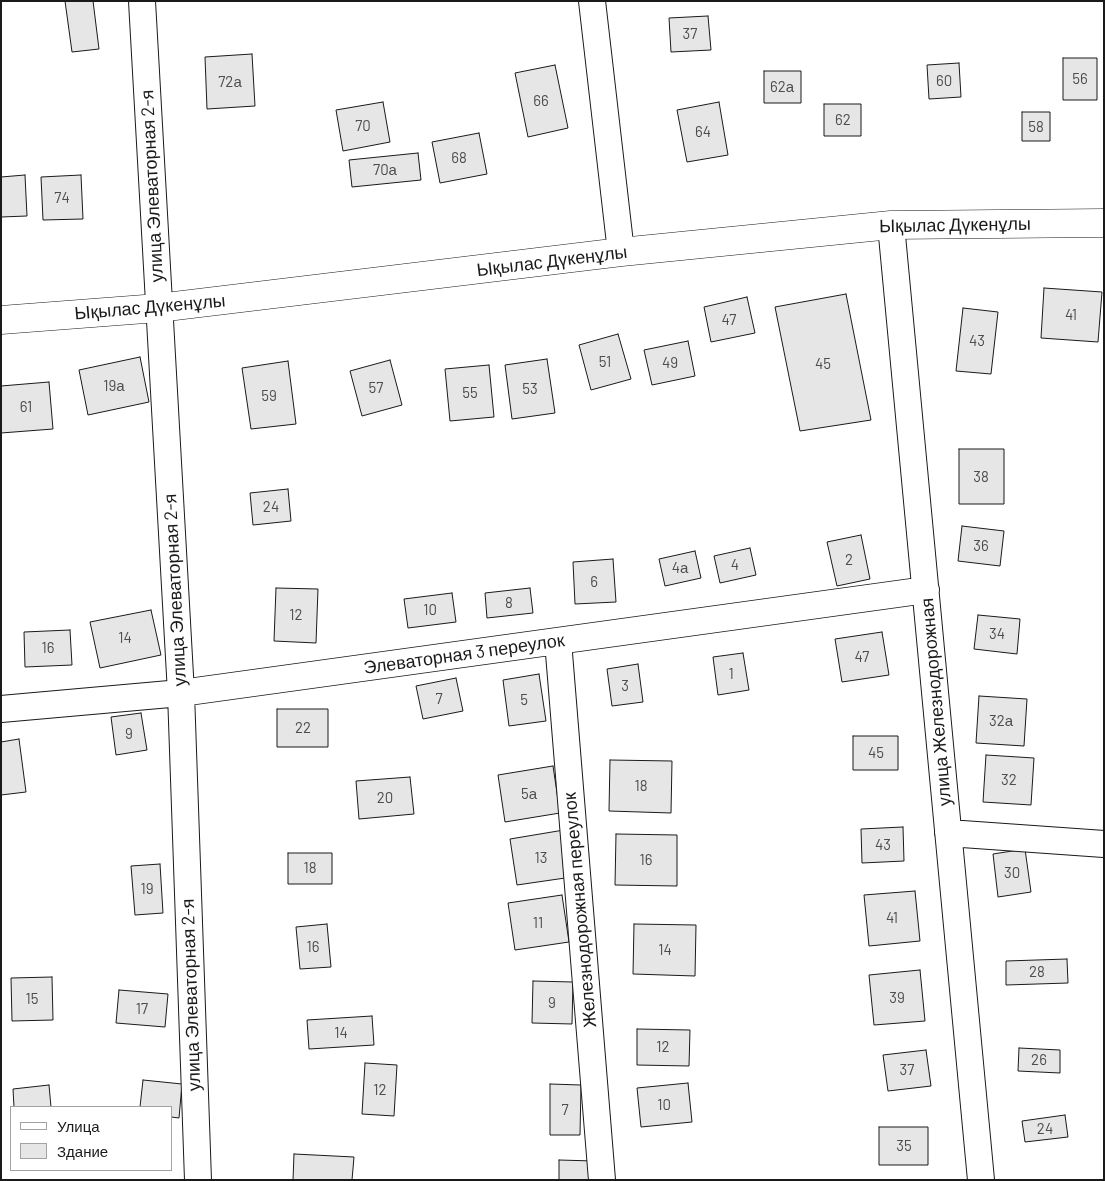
<!DOCTYPE html>
<html>
<head>
<meta charset="utf-8">
<style>
	body { margin:0 }
	#map { position:relative; width:1105px; height:1181px; overflow:hidden; background:#fff; font-family:Barlow,sans-serif }
	canvas { display:block }
	.frame { position:absolute; inset:0; border:2px solid #1a1a1a; pointer-events:none }
	.legend { position:absolute; left:10px; top:1106px; width:162px; height:65px; box-sizing:border-box; background:#fff; border:1px solid #a3a3a3; margin:0; padding:6px 9px; list-style:none; font-size:15px; color:#1a1a1a }
	.legend li { display:flex; align-items:center; gap:10px; height:25px }
	.legend b { width:25px; border:1px solid #a3a3a3 }
</style>
</head>
<body>
<div id="map">
<canvas width="1105" height="1181"></canvas>
<div class="frame"></div>
<ul class="legend">
<li><b style="height:6px;background:#fff"></b>Улица</li>
<li><b style="height:14px;background:#e6e6e6"></b>Здание</li>
</ul>
</div>
<script>
const context = document.querySelector('canvas').getContext('2d');
context.lineJoin = 'round';
function paint(path, color) { context.fillStyle = color; context.fill(path, 'evenodd'); }
const toPath = rows => new Path2D(rows.map(r => 'M' + r).join(''));
function stroke(path, color, width, dash) { context.strokeStyle = color; context.lineWidth = width; context.lineCap = dash ? 'butt' : 'round'; context.setLineDash(dash || []); context.stroke(path); }
function label(font, color, halo, rows, align = 'center') {
  context.font = font + ' Barlow,sans-serif'; context.lineWidth = 4; context.setLineDash([]); context.textBaseline = 'middle'; context.strokeStyle = halo; context.fillStyle = color; for (const [text, x, y, turn = 0] of rows) {
    context.save(); context.translate(x, y); context.rotate((+turn || 0) * Math.PI / 180); context.textAlign = isNaN(turn) ? turn : align; if (halo) context.strokeText(text, 0, 0); context.fillText(text, 0, 0); context.restore();
  }
}
const building = toPath([
	[65,1,93,1,99,49,72,52,65,1],
	[708,16,711,50,671,52,669,18,708,16],
	[252,54,255,106,207,109,205,57,252,54],
	[1063,58,1097,58,1097,100,1063,100,1063,58],
	[959,63,961,97,929,99,927,65,959,63],
	[555,65,568,128,528,137,515,73,555,65],
	[764,71,801,71,801,103,764,103,764,71],
	[383,102,390,142,343,151,336,110,383,102],
	[719,102,728,155,687,162,677,110,719,102],
	[824,104,861,104,861,136,824,136,824,104],
	[1022,112,1050,112,1050,141,1022,141,1022,112],
	[479,133,487,174,440,183,432,142,479,133],
	[418,153,421,180,352,187,349,160,418,153],
	[25,175,27,216,1,217,1,177,25,175],
	[81,175,83,219,43,220,41,177,81,175],
	[1044,288,1102,292,1098,342,1041,338,1044,288],
	[846,294,871,420,800,431,775,307,846,294],
	[747,297,755,333,711,342,704,307,747,297],
	[963,308,998,312,991,374,956,371,963,308],
	[618,334,631,379,591,390,579,345,618,334],
	[688,341,695,376,652,385,644,350,688,341],
	[140,357,149,402,88,415,79,370,140,357],
	[547,359,555,413,512,419,505,365,547,359],
	[390,360,402,405,362,416,350,371,390,360],
	[288,361,296,424,251,429,242,368,288,361],
	[489,365,494,417,450,421,445,369,489,365],
	[49,382,53,429,1,433,1,386,49,382],
	[959,449,1004,449,1004,504,959,504,959,449],
	[288,489,291,521,253,525,250,493,288,489],
	[962,526,1004,531,1000,566,958,561,962,526],
	[861,535,870,579,837,586,827,542,861,535],
	[750,548,756,575,720,583,714,556,750,548],
	[695,551,701,578,665,586,659,559,695,551],
	[613,559,616,602,575,604,573,562,613,559],
	[276,588,318,589,316,643,274,641,276,588],
	[530,588,533,613,487,618,485,593,530,588],
	[452,593,456,622,408,628,404,599,452,593],
	[151,610,161,655,100,668,90,622,151,610],
	[978,615,1020,619,1017,654,974,649,978,615],
	[70,630,72,665,25,667,24,632,70,630],
	[882,632,889,675,842,682,835,639,882,632],
	[743,653,749,690,718,695,713,657,743,653],
	[638,664,643,702,612,706,607,669,638,664],
	[539,674,546,721,509,726,503,680,539,674],
	[456,678,463,711,423,719,416,686,456,678],
	[979,696,1027,699,1024,746,976,743,979,696],
	[277,709,328,709,328,747,277,747,277,709],
	[141,713,147,750,116,755,111,717,141,713],
	[853,736,898,736,898,770,853,770,853,736],
	[19,739,26,792,1,795,1,742,19,739],
	[986,755,1034,758,1031,805,983,802,986,755],
	[610,760,672,761,671,813,609,811,610,760],
	[553,766,560,813,505,822,498,775,553,766],
	[410,777,414,814,359,819,356,781,410,777],
	[903,827,904,861,862,863,861,829,903,827],
	[564,830,572,877,517,885,510,839,564,830],
	[616,834,677,835,677,886,615,885,616,834],
	[1025,849,1031,892,998,897,993,854,1025,849],
	[288,853,332,853,332,884,288,884,288,853],
	[160,864,163,913,135,915,131,866,160,864],
	[915,891,920,941,869,946,864,895,915,891],
	[562,895,569,942,515,950,508,903,562,895],
	[327,924,331,967,300,969,296,927,327,924],
	[634,924,696,925,695,976,633,974,634,924],
	[1067,959,1068,983,1006,985,1006,961,1067,959],
	[920,970,925,1021,874,1025,869,975,920,970],
	[52,977,53,1020,12,1021,11,978,52,977],
	[533,981,573,982,572,1024,532,1023,533,981],
	[119,990,168,994,165,1027,116,1023,119,990],
	[372,1016,374,1045,309,1049,307,1020,372,1016],
	[637,1029,690,1030,689,1066,637,1065,637,1029],
	[1019,1048,1060,1050,1060,1073,1018,1071,1019,1048],
	[926,1050,931,1086,888,1091,883,1055,926,1050],
	[365,1063,397,1065,394,1116,362,1114,365,1063],
	[143,1080,182,1084,179,1118,171,1117,171,1107,140,1107,143,1080],
	[688,1083,692,1122,641,1127,637,1088,688,1083],
	[550,1084,581,1085,580,1135,550,1135,550,1084],
	[49,1085,51,1107,14,1107,13,1089,49,1085],
	[1065,1115,1068,1137,1025,1142,1022,1121,1065,1115],
	[879,1127,928,1127,928,1165,879,1165,879,1127],
	[294,1154,354,1157,352,1180,293,1180,294,1154],
	[559,1160,594,1161,594,1180,559,1180,559,1160]
]);
paint(building, '#e6e6e6');
stroke(building, '#1a1a1a', 1);
const minor = toPath([
	[142,1,181,693,198,1180],
	[592,1,621,252],
	[891,225,981,1180],
	[558,641,602,1180],
	[1,709,181,693,926,590],
	[948,833,1104,844]
]);
const tertiary = toPath([
	[1,320,158,308,621,252,891,225,1104,223]
]);
stroke(minor, '#1a1a1a', 28);
stroke(tertiary, '#1a1a1a', 29);
stroke(minor, '#fff', 26);
stroke(tertiary, '#fff', 28);
label('15px', '#4d4d4d', null, [
	["37",690,34],
	["56",1080,79],
	["60",944,81],
	["72а",230,82],
	["62а",782,87],
	["66",541,101],
	["62",843,120],
	["70",363,126],
	["58",1036,127],
	["64",703,132],
	["68",459,158],
	["70а",385,170],
	["74",62,198],
	["41",1071,315],
	["47",729,320],
	["43",977,341],
	["51",605,362],
	["49",670,363],
	["45",823,364],
	["19а",114,386],
	["57",376,388],
	["53",530,389],
	["55",470,393],
	["59",269,396],
	["61",26,407],
	["38",981,477],
	["24",271,507],
	["36",981,546],
	["2",849,560],
	["4",735,565],
	["4а",680,568],
	["6",594,582],
	["8",509,603],
	["10",430,610],
	["12",296,615],
	["34",997,634],
	["14",125,638],
	["16",48,648],
	["47",862,657],
	["1",731,674],
	["3",625,686],
	["7",439,699],
	["5",524,700],
	["32а",1001,721],
	["22",303,728],
	["9",129,734],
	["45",876,753],
	["32",1009,780],
	["18",641,786],
	["5а",529,794],
	["20",385,798],
	["43",883,845],
	["13",541,858],
	["16",646,860],
	["18",310,868],
	["30",1012,873],
	["19",147,889],
	["41",892,918],
	["11",538,923],
	["16",313,947],
	["14",665,950],
	["28",1037,972],
	["39",897,998],
	["15",32,999],
	["9",552,1003],
	["17",142,1009],
	["14",341,1033],
	["12",663,1047],
	["26",1039,1060],
	["37",907,1070],
	["12",380,1090],
	["10",664,1105],
	["7",565,1110],
	["24",1045,1129],
	["35",904,1146]
]);
label('18px', '#1a1a1a', '#fff', [
	["улица Элеваторная 2-я",152,186,-93],
	["Ықылас Дүкенұлы",955,225,-1],
	["Ықылас Дүкенұлы",552,261,-7],
	["Ықылас Дүкенұлы",150,307,-5],
	["улица Элеваторная 2-я",175,590,-93],
	["Элеваторная 3 переулок",464,654,-8],
	["улица Железнодорожная",936,702,-95],
	["Железнодорожная переулок",580,910,-95],
	["улица Элеваторная 2-я",191,995,-92]
]);
</script>
</body>
</html>
